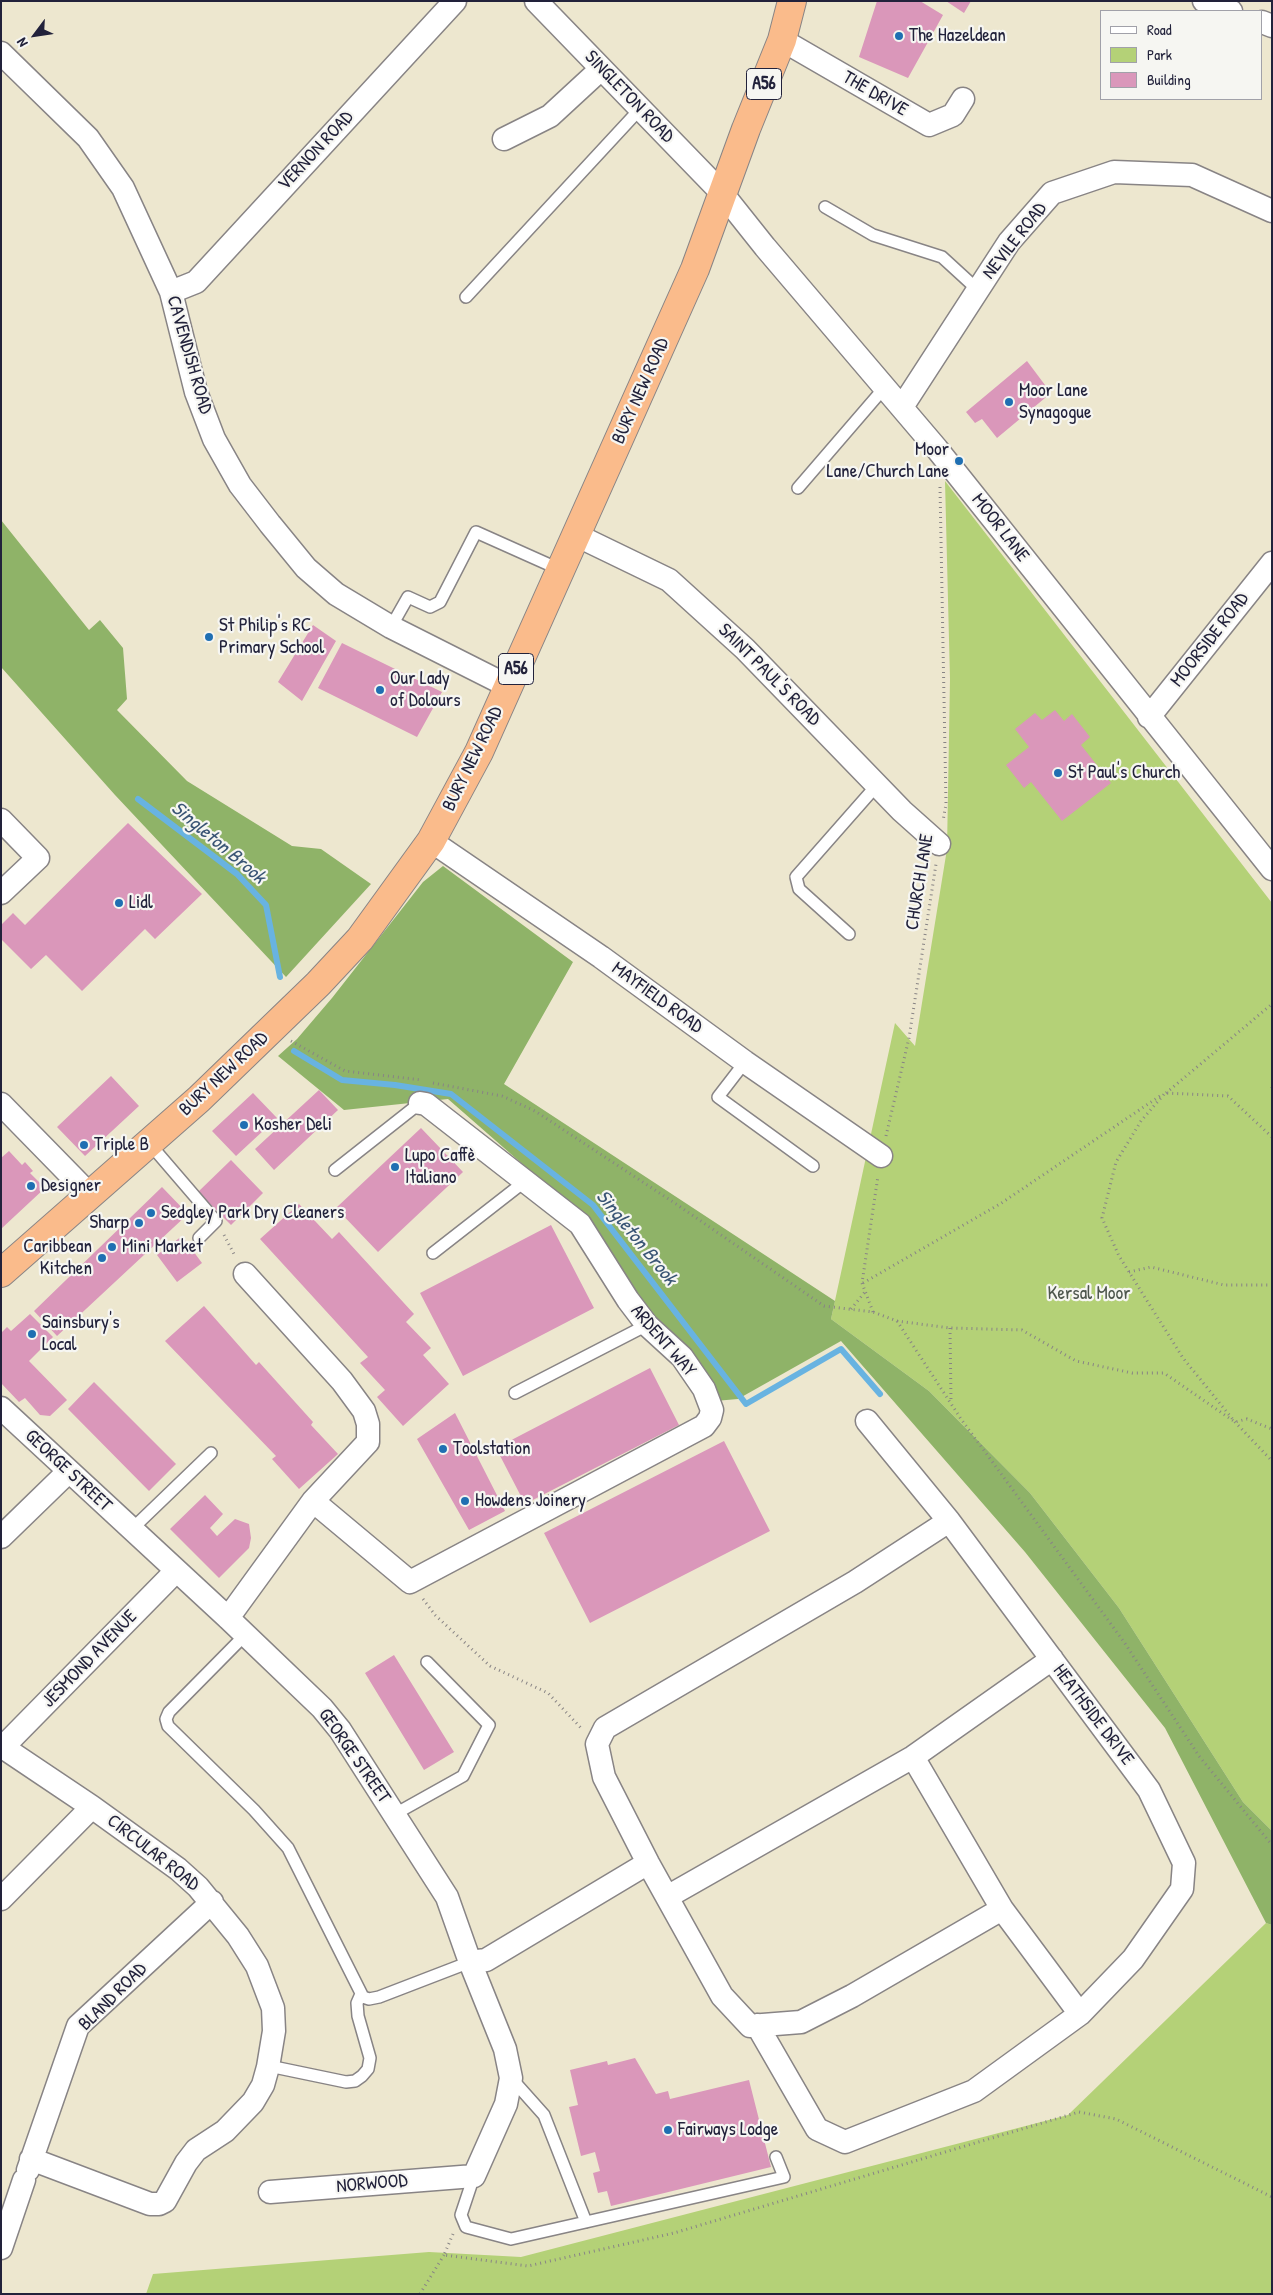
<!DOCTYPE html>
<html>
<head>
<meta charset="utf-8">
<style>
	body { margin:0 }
	#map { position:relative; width:1273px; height:2295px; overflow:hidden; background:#ede7cf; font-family:"Patrick Hand",sans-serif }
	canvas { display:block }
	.frame { position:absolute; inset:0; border:2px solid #22223b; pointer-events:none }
	.legend { position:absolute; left:1100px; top:10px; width:162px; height:90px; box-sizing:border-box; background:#f6f6f2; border:1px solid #a1a1a9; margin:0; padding:6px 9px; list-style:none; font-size:15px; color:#22223b }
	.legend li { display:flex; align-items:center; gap:10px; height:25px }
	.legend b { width:25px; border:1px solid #a1a1a9 }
	.north { position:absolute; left:10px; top:10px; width:50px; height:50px; -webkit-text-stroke:4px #f6f6f2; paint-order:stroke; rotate:239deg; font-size:14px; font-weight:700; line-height:20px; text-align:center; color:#22223b }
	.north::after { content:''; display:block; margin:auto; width:18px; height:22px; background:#22223b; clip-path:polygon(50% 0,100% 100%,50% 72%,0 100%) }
</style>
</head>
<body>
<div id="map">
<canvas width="1273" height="2295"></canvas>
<div class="frame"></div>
<ul class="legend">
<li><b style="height:6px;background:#fff"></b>Road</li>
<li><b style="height:14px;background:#b4d177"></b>Park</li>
<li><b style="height:14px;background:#da97ba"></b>Building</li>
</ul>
<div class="north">N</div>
</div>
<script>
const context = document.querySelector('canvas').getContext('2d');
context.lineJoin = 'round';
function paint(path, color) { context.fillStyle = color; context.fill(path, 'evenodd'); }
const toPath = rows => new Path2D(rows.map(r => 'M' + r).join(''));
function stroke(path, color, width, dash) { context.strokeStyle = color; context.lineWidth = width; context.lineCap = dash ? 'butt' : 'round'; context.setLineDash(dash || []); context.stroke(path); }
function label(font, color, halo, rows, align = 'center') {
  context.font = font + ' "Patrick Hand",sans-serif'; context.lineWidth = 4.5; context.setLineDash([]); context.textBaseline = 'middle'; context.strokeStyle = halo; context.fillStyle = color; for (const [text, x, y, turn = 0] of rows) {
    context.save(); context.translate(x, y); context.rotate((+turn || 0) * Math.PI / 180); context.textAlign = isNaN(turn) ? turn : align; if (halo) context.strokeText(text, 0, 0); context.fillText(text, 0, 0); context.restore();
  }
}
paint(toPath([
	[945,481,1272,903,1272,1831,1243,1802,1119,1608,1030,1493,929,1391,831,1319,895,1023,915,1046,947,849,950,679],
	[1266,1923,1272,1925,1272,2294,146,2294,153,2274,429,2252,521,2257,1068,2115]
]), '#b4d177');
paint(toPath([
	[1,520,89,630,100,620,123,648,127,699,117,710,187,781,292,846,321,849,371,884,286,977,115,795,1,667],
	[443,866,573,962,504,1084,835,1301,831,1319,929,1391,1030,1493,1119,1608,1243,1802,1272,1831,1272,1925,1266,1923,1165,1728,1025,1552,841,1341,738,1399,715,1401,583,1217,448,1099,344,1110,278,1056,297,1039,332,998,423,882]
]), '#8fb368');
stroke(toPath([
	[138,799,237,874,266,905,280,977],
	[294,1051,342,1080,395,1085,451,1094,593,1205,746,1404,841,1349,880,1394]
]), '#68b3e1', 6);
paint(toPath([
	[877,1,920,1,943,15,908,78,859,57],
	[946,1,971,1,964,13],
	[1027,361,1051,393,997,438,982,419,975,423,966,412],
	[313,625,336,641,302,701,278,682],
	[342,643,442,692,417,737,318,688],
	[1055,710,1064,721,1072,714,1090,737,1081,745,1111,783,1062,821,1031,782,1024,788,1006,765,1029,747,1015,729,1035,713,1042,720],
	[128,823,202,894,155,939,145,929,82,991,46,955,31,969,1,939,1,925,13,913,25,925],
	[111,1076,139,1106,85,1156,57,1127],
	[319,1090,338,1110,274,1170,255,1149],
	[253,1093,277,1118,236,1156,212,1131],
	[421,1128,463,1172,378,1252,336,1208],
	[9,1151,22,1165,25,1162,33,1171,30,1173,45,1188,1,1229,1,1158],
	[231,1160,263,1193,231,1225,198,1192],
	[162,1187,188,1214,57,1336,34,1311],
	[299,1204,332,1239,339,1232,414,1314,406,1322,431,1348,423,1355,449,1384,403,1426,377,1397,385,1390,360,1363,368,1357,260,1239],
	[551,1225,594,1308,463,1376,420,1293],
	[182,1236,202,1263,177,1282,157,1255],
	[204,1306,256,1365,259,1362,313,1422,311,1425,338,1454,299,1489,272,1459,276,1456,165,1341],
	[30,1314,53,1337,29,1361,67,1400,50,1416,40,1415,25,1398,19,1402,1,1383,1,1333,7,1327,11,1331],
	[650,1368,679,1425,525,1504,496,1448],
	[94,1382,176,1464,149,1491,68,1409],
	[455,1413,505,1511,469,1530,417,1439],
	[724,1441,770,1531,590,1623,544,1533],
	[205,1495,223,1514,210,1528,217,1536,235,1519,249,1524,251,1538,249,1548,219,1578,170,1529],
	[394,1655,454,1752,424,1770,365,1673],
	[635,2058,656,2094,668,2091,670,2099,749,2080,771,2167,611,2206,607,2191,598,2193,593,2173,600,2171,595,2152,581,2156,569,2107,578,2105,570,2070,607,2061,608,2065]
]), '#da97ba');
const lane = toPath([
	[825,207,873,235,942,257,978,290],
	[466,297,640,109],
	[798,488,885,387],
	[391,627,408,597,430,607,440,602,476,532,561,570],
	[849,934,799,889,796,877,877,785],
	[745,1062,718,1097,813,1166],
	[149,1143,216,1221,199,1238],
	[335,1170,420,1103],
	[433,1253,524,1182],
	[515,1393,647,1325],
	[131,1530,211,1453],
	[245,1635,169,1712,166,1719,168,1726,254,1810,288,1848,363,1997,369,1999,379,1997,470,1962],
	[395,1814,463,1776,489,1725,427,1662],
	[269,2066,346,2082,355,2081,362,2076,368,2069,370,2058,358,2016,357,2003,361,1994],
	[511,2078,544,2115,586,2222],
	[474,2176,461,2215,466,2227,511,2239,784,2177,776,2157]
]);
const street = toPath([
	[536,1,722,193,765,247,937,449,1272,869],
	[1204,1,1231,11],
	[1262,22,1272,26],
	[782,40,929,125,953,115,963,99],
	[1,53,88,138,123,188,171,292,196,392,214,439,240,485,270,524,306,568,336,594,391,627,508,686],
	[504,139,550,116,601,69],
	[171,292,196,282,455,1],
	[902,407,1009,242,1052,193,1114,172,1192,175,1272,211],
	[576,535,669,580,745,649,902,811,939,844],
	[1149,717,1272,563],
	[1,820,38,858,1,893],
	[431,841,601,957,745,1062,881,1156],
	[1,1104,90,1195],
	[1,1408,228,1618,322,1708,340,1730,447,1897,470,1962,505,2049,511,2078,506,2104,474,2176,270,2192],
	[313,1501,410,1582,704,1426,710,1418,712,1410,704,1389,682,1357,647,1325,628,1300,580,1224,426,1104,420,1103],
	[949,1521,855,1582,605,1728,597,1744,604,1777,648,1863,722,1996,750,2026,801,2022,852,1996,1002,1909],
	[1,1537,68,1472],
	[228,1618,313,1501,368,1442,368,1424,364,1411,342,1381,245,1274],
	[1,1746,92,1807,178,1869,198,1887,238,1936,257,1966,273,2008,274,2031,268,2067,263,2085,253,2102,225,2131,196,2150,186,2163,165,2201,159,2204,150,2204,31,2159],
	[3,1747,176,1571],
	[913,1757,1002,1909,1080,2014],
	[667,1897,913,1757,1052,1659],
	[1,1899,92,1807],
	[470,1962,486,1960,648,1863],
	[757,2025,817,2129,845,2142,974,2091,1080,2014,1133,1959,1182,1889,1184,1863,1149,1790,949,1521,867,1421],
	[28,2170,78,2026,212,1902],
	[1,2248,24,2180]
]);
const highway = toPath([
	[1,1273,199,1099,318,984,360,939,431,841,479,752,695,269,746,129,782,40,792,1]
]);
stroke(lane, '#888485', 14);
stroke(street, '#888485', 25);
stroke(highway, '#888485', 30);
stroke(toPath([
	[940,487,946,804,943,821],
	[291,1041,345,1071,422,1080],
	[433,1083,502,1096,535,1111,679,1206,824,1306,873,1312,897,1321,950,1328,1022,1330,1076,1361,1132,1373,1164,1373,1235,1422,1247,1419,1272,1429],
	[1272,1087,1272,1091],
	[1166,1093,1272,1004],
	[886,1136,909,1038,936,864],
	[1272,1137,1228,1096,1165,1093,1141,1121,1116,1162,1102,1218,1119,1256,1183,1358,1235,1422,1272,1461],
	[224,1235,235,1256],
	[1129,1272,1151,1267,1224,1285,1272,1285],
	[863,1283,1000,1204,1160,1096],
	[851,1309,865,1292],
	[873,1312,862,1283,878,1176],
	[897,1321,961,1419,1124,1642,1199,1756,1272,1845],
	[950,1328,951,1402],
	[423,1599,435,1615,490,1666,548,1693,582,1729],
	[453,2234,444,2255,528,2266,674,2233,1079,2112,1116,2119,1272,2197],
	[420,2294,444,2255]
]), '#888485', 3, [1, 4]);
stroke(lane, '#fff', 11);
stroke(street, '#fff', 22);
stroke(highway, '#fabb8b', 28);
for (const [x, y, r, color] of [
	[899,36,5,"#1f6fb2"],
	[1009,402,5,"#1f6fb2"],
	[959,461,5,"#1f6fb2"],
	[209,637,5,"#1f6fb2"],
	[380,690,5,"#1f6fb2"],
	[1058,773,5,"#1f6fb2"],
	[119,903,5,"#1f6fb2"],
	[244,1125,5,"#1f6fb2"],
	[84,1145,5,"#1f6fb2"],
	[395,1167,5,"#1f6fb2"],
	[31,1186,5,"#1f6fb2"],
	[151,1213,5,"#1f6fb2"],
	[139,1223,5,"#1f6fb2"],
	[112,1247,5,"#1f6fb2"],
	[102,1258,5,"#1f6fb2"],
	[32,1334,5,"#1f6fb2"],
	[443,1449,5,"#1f6fb2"],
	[465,1501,5,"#1f6fb2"],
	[668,2130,5,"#1f6fb2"]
]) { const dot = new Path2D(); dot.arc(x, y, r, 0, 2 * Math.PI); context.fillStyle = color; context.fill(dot); stroke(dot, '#f6f6f2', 2); }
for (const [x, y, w] of [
	[764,84,35],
	[516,669,35]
]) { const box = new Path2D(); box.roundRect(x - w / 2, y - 15.5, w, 31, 4); context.fillStyle = '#f6f6f2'; context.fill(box); stroke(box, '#22223b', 1); }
label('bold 18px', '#22223b', null, [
	["A56",764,84],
	["A56",516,669]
]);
label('19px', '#22223b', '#f6f6f2', [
	["The Hazeldean",909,36],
	["Moor Lane",1019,391],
	["Synagogue",1019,413],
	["Moor",949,450,"right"],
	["Lane/Church Lane",949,472,"right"],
	["St Philip's RC",219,626],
	["Primary School",219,648],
	["Our Lady",390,679],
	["of Dolours",390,701],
	["St Paul's Church",1068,773],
	["Lidl",129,903],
	["Kosher Deli",254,1125],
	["Triple B",94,1145],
	["Lupo Caffè",405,1156],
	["Italiano",405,1178],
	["Designer",41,1186],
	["Sedgley Park Dry Cleaners",161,1213],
	["Sharp",129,1223,"right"],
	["Caribbean",92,1247,"right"],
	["Kitchen",92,1269,"right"],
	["Mini Market",122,1247],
	["Sainsbury's",42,1323],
	["Local",42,1345],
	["Toolstation",453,1449],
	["Howdens Joinery",475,1501],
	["Fairways Lodge",678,2130]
], 'left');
label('19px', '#22223b', '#f6f6f2', [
	["THE DRIVE",875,94,30],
	["SINGLETON ROAD",629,97,46],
	["VERNON ROAD",316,151,-47],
	["NEVILE ROAD",1015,241,-52],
	["CAVENDISH ROAD",189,355,74],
	["BURY NEW ROAD",641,391,-66],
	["MOOR LANE",1000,528,52],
	["MOORSIDE ROAD",1210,640,-52],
	["SAINT PAUL'S ROAD",769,675,45],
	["BURY NEW ROAD",473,759,-64],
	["CHURCH LANE",920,882,-81],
	["MAYFIELD ROAD",657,998,36],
	["BURY NEW ROAD",224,1074,-43],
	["ARDENT WAY",663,1341,49],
	["GEORGE STREET",68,1471,43],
	["JESMOND AVENUE",90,1659,-46],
	["HEATHSIDE DRIVE",1093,1715,53],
	["GEORGE STREET",354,1756,55],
	["CIRCULAR ROAD",153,1853,38],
	["BLAND ROAD",113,1997,-45],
	["NORWOOD",372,2184,-5]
]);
label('19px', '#4e574d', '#f6f6f2', [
	["Kersal Moor",1089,1294]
]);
label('italic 20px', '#3a5575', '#f6f6f2', [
	["Singleton Brook",218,843,40],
	["Singleton Brook",636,1238,51]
]);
</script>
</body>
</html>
